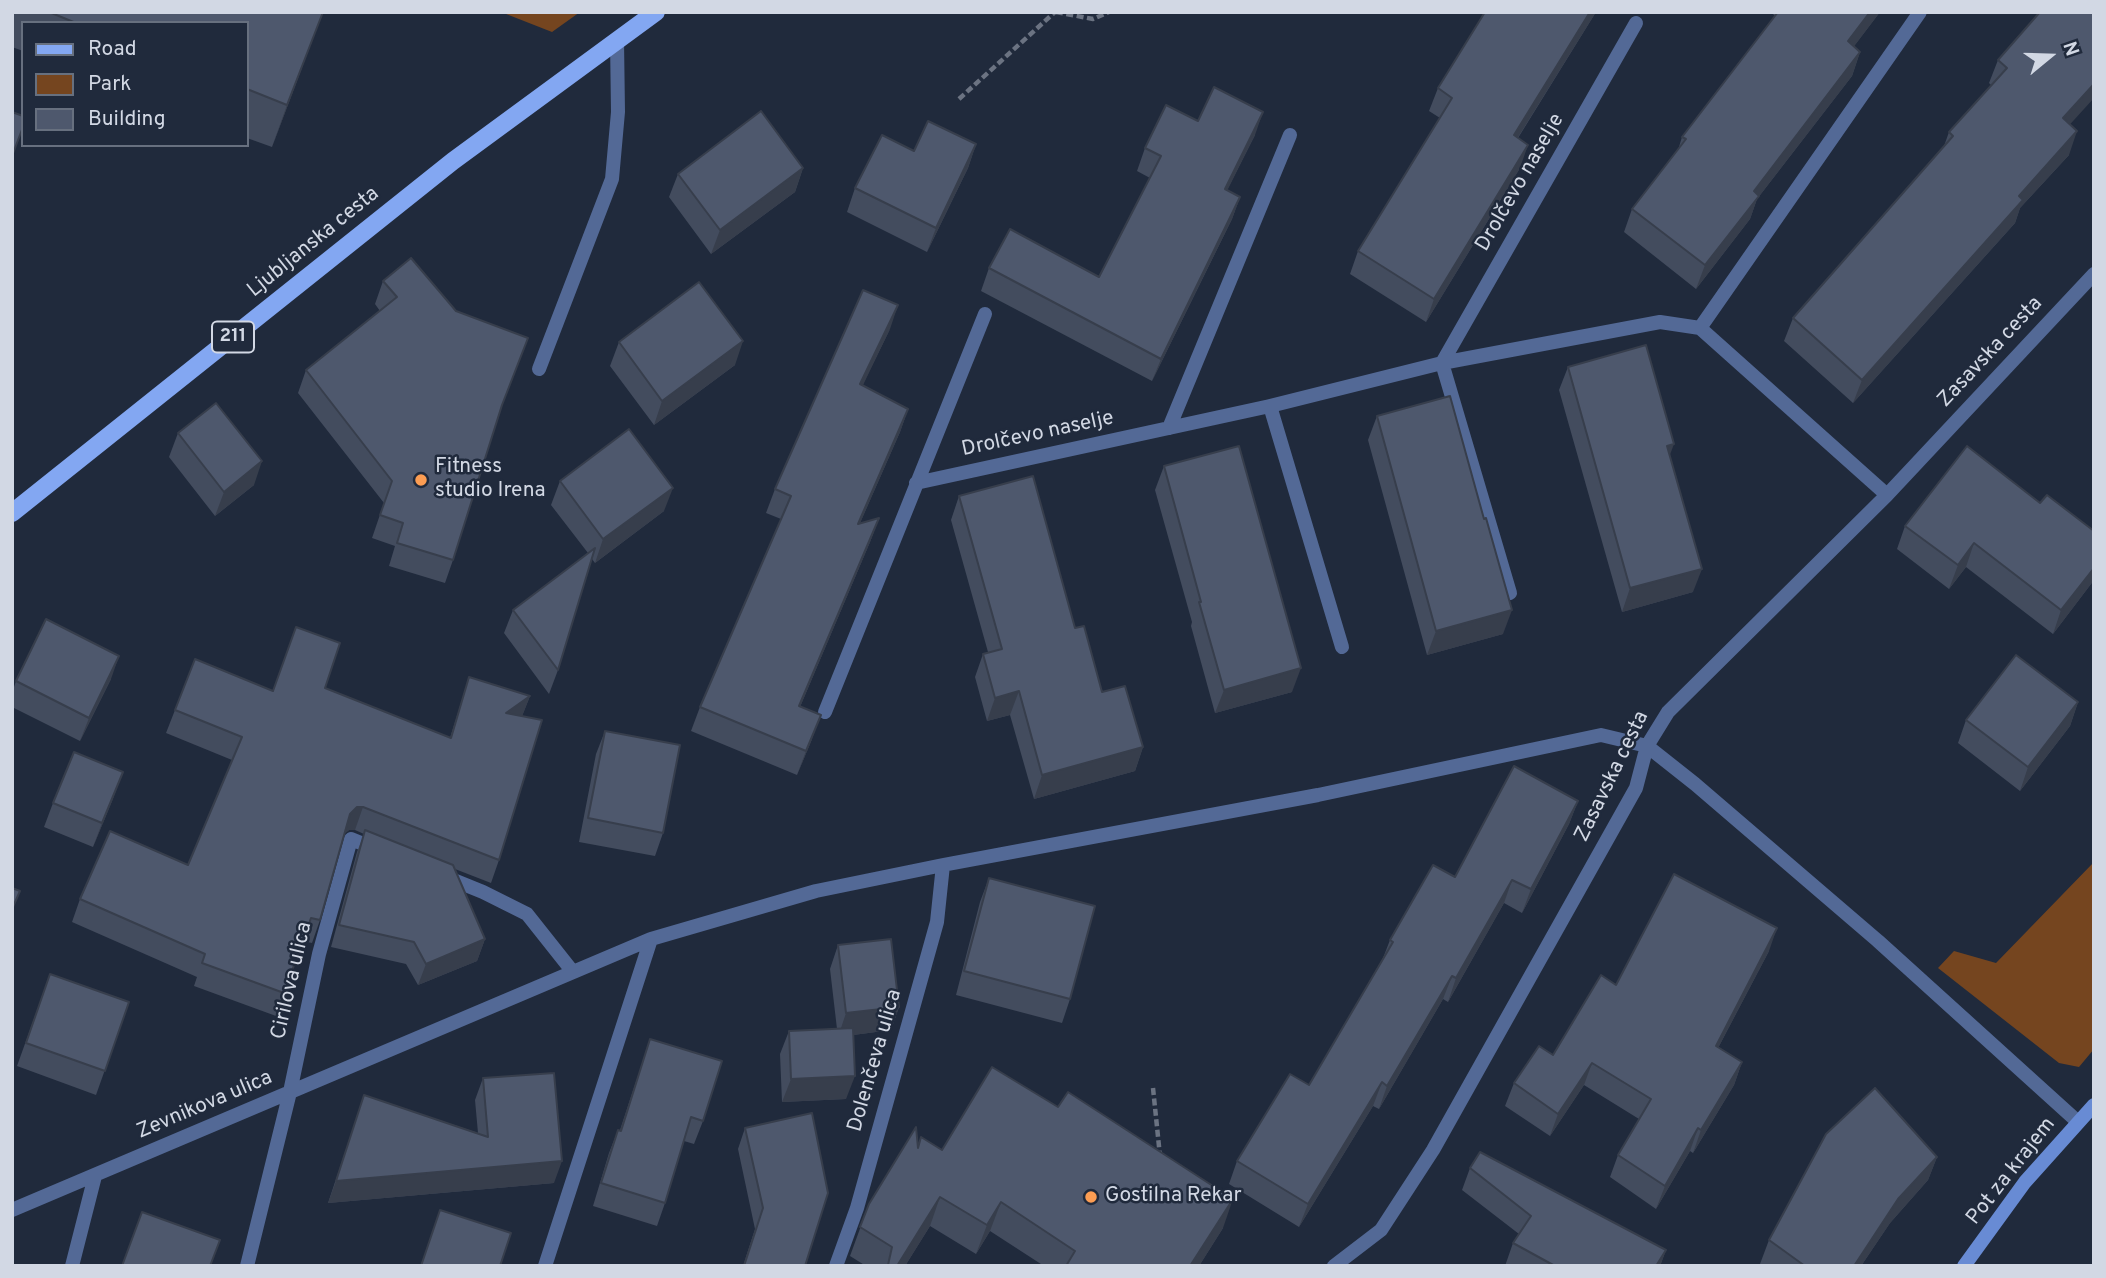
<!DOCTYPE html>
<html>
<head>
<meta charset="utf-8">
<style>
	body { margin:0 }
	#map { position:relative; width:2106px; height:1278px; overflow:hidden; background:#202a3c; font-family:Overpass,sans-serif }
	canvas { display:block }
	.frame { position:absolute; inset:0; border:14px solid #d2d8e4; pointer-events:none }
	.legend { position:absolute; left:21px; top:21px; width:228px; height:126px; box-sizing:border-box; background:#202a3c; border:2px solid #67707f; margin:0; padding:9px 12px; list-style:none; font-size:21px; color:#d2d8e4 }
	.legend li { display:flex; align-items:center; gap:14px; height:35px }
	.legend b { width:35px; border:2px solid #67707f }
	.north { position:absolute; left:2015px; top:21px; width:70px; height:70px; -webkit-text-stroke:5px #202a3c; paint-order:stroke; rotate:71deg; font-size:19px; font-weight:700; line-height:28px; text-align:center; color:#d2d8e4 }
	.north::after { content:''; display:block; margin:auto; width:24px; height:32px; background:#d2d8e4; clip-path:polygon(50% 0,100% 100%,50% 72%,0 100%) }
</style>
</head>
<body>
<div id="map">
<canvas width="2106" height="1278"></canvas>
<div class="frame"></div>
<ul class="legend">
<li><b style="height:9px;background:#83a7f2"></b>Road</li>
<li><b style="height:19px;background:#75451f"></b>Park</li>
<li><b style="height:19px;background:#4e586d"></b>Building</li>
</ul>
<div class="north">N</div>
</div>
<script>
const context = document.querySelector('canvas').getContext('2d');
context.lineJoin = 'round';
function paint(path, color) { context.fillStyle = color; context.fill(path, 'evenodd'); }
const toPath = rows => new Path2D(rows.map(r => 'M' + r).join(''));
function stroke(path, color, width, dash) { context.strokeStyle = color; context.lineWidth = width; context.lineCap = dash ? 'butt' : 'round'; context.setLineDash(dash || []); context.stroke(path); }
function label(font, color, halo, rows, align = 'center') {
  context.font = font + ' Overpass,sans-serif'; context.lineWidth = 5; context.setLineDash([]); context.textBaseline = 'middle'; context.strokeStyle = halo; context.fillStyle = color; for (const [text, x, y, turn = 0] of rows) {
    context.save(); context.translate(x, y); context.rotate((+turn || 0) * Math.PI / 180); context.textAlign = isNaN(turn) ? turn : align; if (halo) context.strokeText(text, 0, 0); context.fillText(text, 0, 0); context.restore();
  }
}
paint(toPath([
	[501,12,580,12,552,32],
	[2094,862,2094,1049,2079,1067,2059,1063,1938,968,1954,951,1996,963]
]), '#75451f');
stroke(toPath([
	[1056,12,1093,19,1109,12],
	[959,99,1055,12],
	[1153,1088,1160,1156]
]), '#6b7382', 4.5, [7, 3.5]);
stroke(toPath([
	[539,369,612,179,618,112,617,40]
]), '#536996', 14);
stroke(toPath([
	[1700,328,1920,12],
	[1270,406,1342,647],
	[1169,428,1290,135],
	[916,483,1270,406,1442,363,1660,322,1700,328,1887,495],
	[1510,593,1442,363,1636,23],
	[825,712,985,314],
	[446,877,483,892,527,914,573,972],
	[12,1210,651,939,816,891,943,865,1318,795,1601,735,1647,746,1695,784,1878,941,2078,1122],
	[72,1266,95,1176],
	[247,1266,290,1092,319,954,351,839,378,850],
	[545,1266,651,939],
	[836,1266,857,1208,937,922,943,865],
	[1334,1266,1381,1230,1433,1150,1636,788,1647,746,1668,712,1887,495,2094,274]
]), '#536996', 14);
stroke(toPath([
	[1964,1266,2025,1182,2094,1105]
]), '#688bd4', 14);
stroke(toPath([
	[12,513,453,161,656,12]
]), '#83a7f2', 18);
paint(toPath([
	[12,12,323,12,272,147,247,138,247,23,23,23,23,51,12,47],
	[1485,12,1596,12,1518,138,1520,168,1426,322,1350,274,1358,251,1440,118,1429,111,1438,88],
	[1771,12,1880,12,1854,46,1860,52,1852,76,1757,199,1750,219,1696,289,1624,232,1632,209,1678,150,1682,137,1775,16],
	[1998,60,2070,125,2069,155,2020,208,2015,223,1853,403,1784,341,1793,318,1944,146,1949,132,1991,85,1989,83],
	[1198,121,1255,135,1227,190,1240,197,1232,219,1152,381,981,291,989,268,1099,277,1150,178,1137,171,1145,148],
	[976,144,968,168,927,252,847,212,855,188,914,151],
	[803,168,795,192,711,254,669,197,678,174],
	[383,281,456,311,500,411,453,560,445,583,389,566,395,546,372,538,384,503,298,393,306,370,380,311,375,304],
	[890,329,862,386,908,409,900,432,860,523,879,518,870,542,800,707,812,739,797,775,691,731,700,707,781,519,766,513,775,489],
	[619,342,735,365,654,425,610,366],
	[1568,367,1670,455,1693,592,1622,612,1559,390],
	[1377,416,1503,634,1427,655,1368,440],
	[178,433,254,485,215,516,169,457],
	[1164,466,1292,692,1215,713,1191,626,1192,622,1155,490],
	[560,481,664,511,595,563,592,559,558,670,549,694,504,633,513,610,588,553,551,505],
	[959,496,1075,628,1102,692,1143,747,1135,771,1034,799,1010,715,987,721,975,677,983,654,988,652,951,520],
	[1905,526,2094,531,2094,580,2053,634,1966,567,1949,589,1897,549],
	[469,677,530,696,522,716,499,860,491,883,455,869,485,939,477,961,418,985,406,964,331,947,357,852,364,834,355,830,349,830,344,834,320,920,312,943,303,941,276,1016,194,986,197,977,72,922,80,899,188,865,232,760,166,733,175,710,273,691,325,688,450,738],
	[111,679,80,741,12,707,13,690,16,681],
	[2078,702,2070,726,2020,791,1958,743,1966,720],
	[605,731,663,833,655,856,579,842,596,754],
	[114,796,93,847,44,827,53,803],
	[1578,801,1569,824,1522,913,1504,903,1448,1002,1443,999,1379,1109,1373,1106,1299,1227,1229,1184,1237,1161,1309,1085,1383,958,1390,940,1455,877],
	[989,878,1070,999,1062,1023,956,995,980,902],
	[838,945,899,1007,891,1030,853,1035,846,1099,782,1102,780,1054,789,1031,837,1029,830,969],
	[1769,951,1718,1048,1742,1062,1734,1085,1693,1153,1690,1151,1656,1209,1610,1177,1618,1155,1639,1119,1584,1085,1550,1136,1505,1106,1514,1083,1553,1055,1616,985],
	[50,974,129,1002,96,1095,17,1066],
	[650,1039,703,1121,694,1144,684,1141,665,1203,657,1226,593,1206,609,1153,618,1130,620,1130],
	[483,1078,554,1183,328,1203,364,1095,478,1133,475,1100],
	[745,1128,805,1266,743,1266,755,1229,738,1149],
	[921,1137,942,1150,1223,1228,1199,1266,1044,1266,990,1231,976,1254,930,1226,905,1266,866,1266,850,1256,869,1204,918,1146],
	[1937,1157,1928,1180,1890,1223,1861,1266,1763,1266,1760,1264,1769,1240],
	[1470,1168,1666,1250,1660,1266,1505,1266,1513,1243,1519,1234,1462,1190]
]), '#434c5e');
paint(toPath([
	[323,12,272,147,287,105],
	[1590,12,1596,12,1505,158,1514,135],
	[1870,12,1880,12,1840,65,1848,41],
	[1860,52,1852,76,1757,199,1750,219,1696,289,1705,265,1754,191],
	[2094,84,2094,98,2054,142,2063,118],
	[1263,112,1255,135,1217,211,1225,189],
	[2077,131,2069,155,2020,208,2015,223,1853,403,1862,380,2019,196],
	[976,144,968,168,927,252,936,228],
	[1528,145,1520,168,1426,322,1434,299],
	[803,168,795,192,711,254,720,230],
	[1240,197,1232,219,1152,381,1161,359],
	[898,305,890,329,852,408,860,384],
	[743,341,735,365,654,425,662,401],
	[908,409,900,432,849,548,858,524],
	[1674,444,1665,468,1667,446],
	[262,461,254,485,215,516,224,492],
	[673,488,664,511,595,563,603,539],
	[879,518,870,542,790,730,799,706],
	[1974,543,1966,567,1949,589,1958,565],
	[2094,568,2094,580,2053,634,2061,610],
	[1702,569,1693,592,1622,612,1630,588],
	[1512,610,1503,634,1427,655,1436,631],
	[119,656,111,679,80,741,89,718],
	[1301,668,1292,692,1215,713,1224,690],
	[1019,691,1010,715,987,721,995,698],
	[530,696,521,719,506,713],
	[2078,702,2070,726,2020,791,2028,767],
	[821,715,812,739,797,775,806,751],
	[1143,747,1135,771,1034,799,1042,775],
	[123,772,114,796,93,847,102,823],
	[1578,801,1569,824,1522,913,1531,889],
	[357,807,363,807,355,830,349,830,342,836,350,814],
	[1512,880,1504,903,1448,1002,1456,978],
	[1777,928,1769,951,1707,1069,1716,1046],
	[485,939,477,961,418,985,426,964],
	[1452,976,1443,999,1379,1109,1387,1086],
	[899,1007,891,1030,838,1037,846,1013],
	[1742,1062,1734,1085,1693,1153,1701,1130],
	[1592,1063,1584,1085,1550,1136,1558,1114],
	[855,1076,846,1099,782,1102,791,1079],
	[1382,1082,1373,1106,1299,1227,1308,1204],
	[1698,1128,1690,1151,1656,1209,1665,1186],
	[1937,1157,1928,1180,1890,1223,1861,1266,1854,1266,1898,1199],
	[562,1161,554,1183,328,1203,336,1181],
	[940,1197,930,1226,905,1266,897,1266],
	[1233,1199,1223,1228,1199,1266,1190,1266],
	[1001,1202,990,1231,976,1254,987,1225],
	[1666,1250,1660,1266,1656,1266]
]), '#373e4c');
const building = toPath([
	[49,12,323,12,287,105,247,89,247,23,76,23,49,12],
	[1485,12,1590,12,1514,135,1528,145,1434,299,1358,251,1452,98,1438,88,1485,12],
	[1778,12,1870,12,1848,41,1860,52,1754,191,1759,196,1705,265,1632,209,1686,139,1682,137,1778,12],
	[2040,12,2094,12,2094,84,2063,118,2077,131,2019,196,2023,200,1862,380,1793,318,1953,136,1949,132,2007,68,1998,60,2040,12],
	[1214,87,1263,112,1225,189,1240,197,1161,359,989,268,1010,229,1099,277,1161,156,1145,148,1166,105,1198,121,1214,87],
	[761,111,803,168,720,230,678,174,761,111],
	[12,112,23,116,23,127,12,156,12,112],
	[928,121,976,144,936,228,855,188,882,135,914,151,928,121],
	[411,258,456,311,528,338,502,405,453,560,397,543,403,523,380,515,392,481,306,370,397,297,383,281,411,258],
	[699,282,743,341,662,401,619,342,699,282],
	[863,290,898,305,860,384,908,409,858,524,879,518,799,706,821,715,806,751,700,707,791,496,775,489,863,290],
	[1646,345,1674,444,1667,446,1702,569,1630,588,1568,367,1646,345],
	[1450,396,1484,519,1486,518,1512,610,1436,631,1377,416,1450,396],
	[216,403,262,461,224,492,178,433,216,403],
	[629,429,673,488,603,539,560,481,629,429],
	[1239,446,1301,668,1224,690,1199,602,1201,602,1164,466,1239,446],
	[1967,446,2040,503,2047,495,2094,531,2094,568,2061,610,1974,543,1958,565,1905,526,1967,446],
	[1033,476,1075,628,1084,626,1102,692,1125,686,1143,747,1042,775,1019,691,995,698,983,654,1002,649,959,496,1033,476],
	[595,548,558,670,513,610,595,548],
	[46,619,119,656,89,718,16,681,46,619],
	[296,627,340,643,325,688,451,738,469,677,530,696,506,713,542,720,499,860,363,807,357,807,350,814,320,920,311,918,284,993,202,963,205,954,80,899,110,831,188,865,242,737,175,710,195,659,273,691,296,627],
	[2016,655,2078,702,2028,767,1966,720,2016,655],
	[605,731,680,745,663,833,588,818,605,731],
	[74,752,123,772,102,823,53,803,74,752],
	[1514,766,1578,801,1531,889,1512,880,1456,978,1452,976,1387,1086,1382,1082,1308,1204,1237,1161,1290,1074,1309,1085,1393,942,1390,940,1433,865,1455,877,1514,766],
	[365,830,453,865,485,939,426,964,414,942,339,925,365,830],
	[1674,874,1777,928,1716,1046,1742,1062,1701,1130,1698,1128,1665,1186,1618,1155,1651,1099,1592,1063,1558,1114,1514,1083,1539,1046,1553,1055,1601,975,1616,985,1674,874],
	[989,878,1095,906,1070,999,964,971,989,878],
	[12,888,20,891,12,909,12,888],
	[891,939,899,1007,846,1013,838,945,891,939],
	[50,974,129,1002,105,1071,26,1043,50,974],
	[853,1028,855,1076,791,1079,789,1031,853,1028],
	[650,1039,722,1061,703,1121,691,1117,665,1203,601,1183,618,1130,621,1131,650,1039],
	[992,1067,1058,1107,1068,1092,1233,1199,1190,1266,1066,1266,1075,1251,1001,1202,987,1225,940,1197,897,1266,888,1265,892,1247,860,1227,869,1204,916,1127,918,1148,921,1137,942,1150,992,1067],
	[554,1073,562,1161,336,1181,364,1095,488,1137,483,1078,554,1073],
	[1875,1088,1937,1157,1898,1199,1854,1266,1805,1266,1769,1240,1826,1134,1875,1088],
	[812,1113,828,1193,805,1266,744,1266,763,1208,745,1128,812,1113],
	[1480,1152,1666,1250,1656,1266,1555,1266,1513,1243,1531,1216,1470,1168,1480,1152],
	[440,1210,511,1233,500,1266,421,1266,440,1210],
	[142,1212,220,1240,210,1266,122,1266,142,1212]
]);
paint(building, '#4e586d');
stroke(building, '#373e4c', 2);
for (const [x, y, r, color] of [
	[421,480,7,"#fc9d53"],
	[1091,1197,7,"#fc9d53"]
]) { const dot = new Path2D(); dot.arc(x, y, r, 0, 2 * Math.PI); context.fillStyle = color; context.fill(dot); stroke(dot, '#202a3c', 2.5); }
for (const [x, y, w] of [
	[233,337,42]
]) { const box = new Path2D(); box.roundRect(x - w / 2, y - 15.5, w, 31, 5); context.fillStyle = '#202a3c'; context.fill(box); stroke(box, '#d2d8e4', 2); }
label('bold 19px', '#d2d8e4', null, [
	["211",233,337]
]);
label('21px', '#d2d8e4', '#202a3c', [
	["Drolčevo naselje",1521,183,-60],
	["Ljubljanska cesta",314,243,-39],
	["Zasavska cesta",1991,353,-47],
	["Drolčevo naselje",1038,435,-12],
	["Zasavska cesta",1613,777,-64],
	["Cirilova ulica",293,981,-77],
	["Dolenčeva ulica",876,1061,-74],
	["Zevnikova ulica",205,1106,-23],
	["Pot za krajem",2012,1172,-52]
]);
label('21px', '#d2d8e4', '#202a3c', [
	["Fitness",435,468],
	["studio Irena",435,492],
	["Gostilna Rekar",1105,1197]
], 'left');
</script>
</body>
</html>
